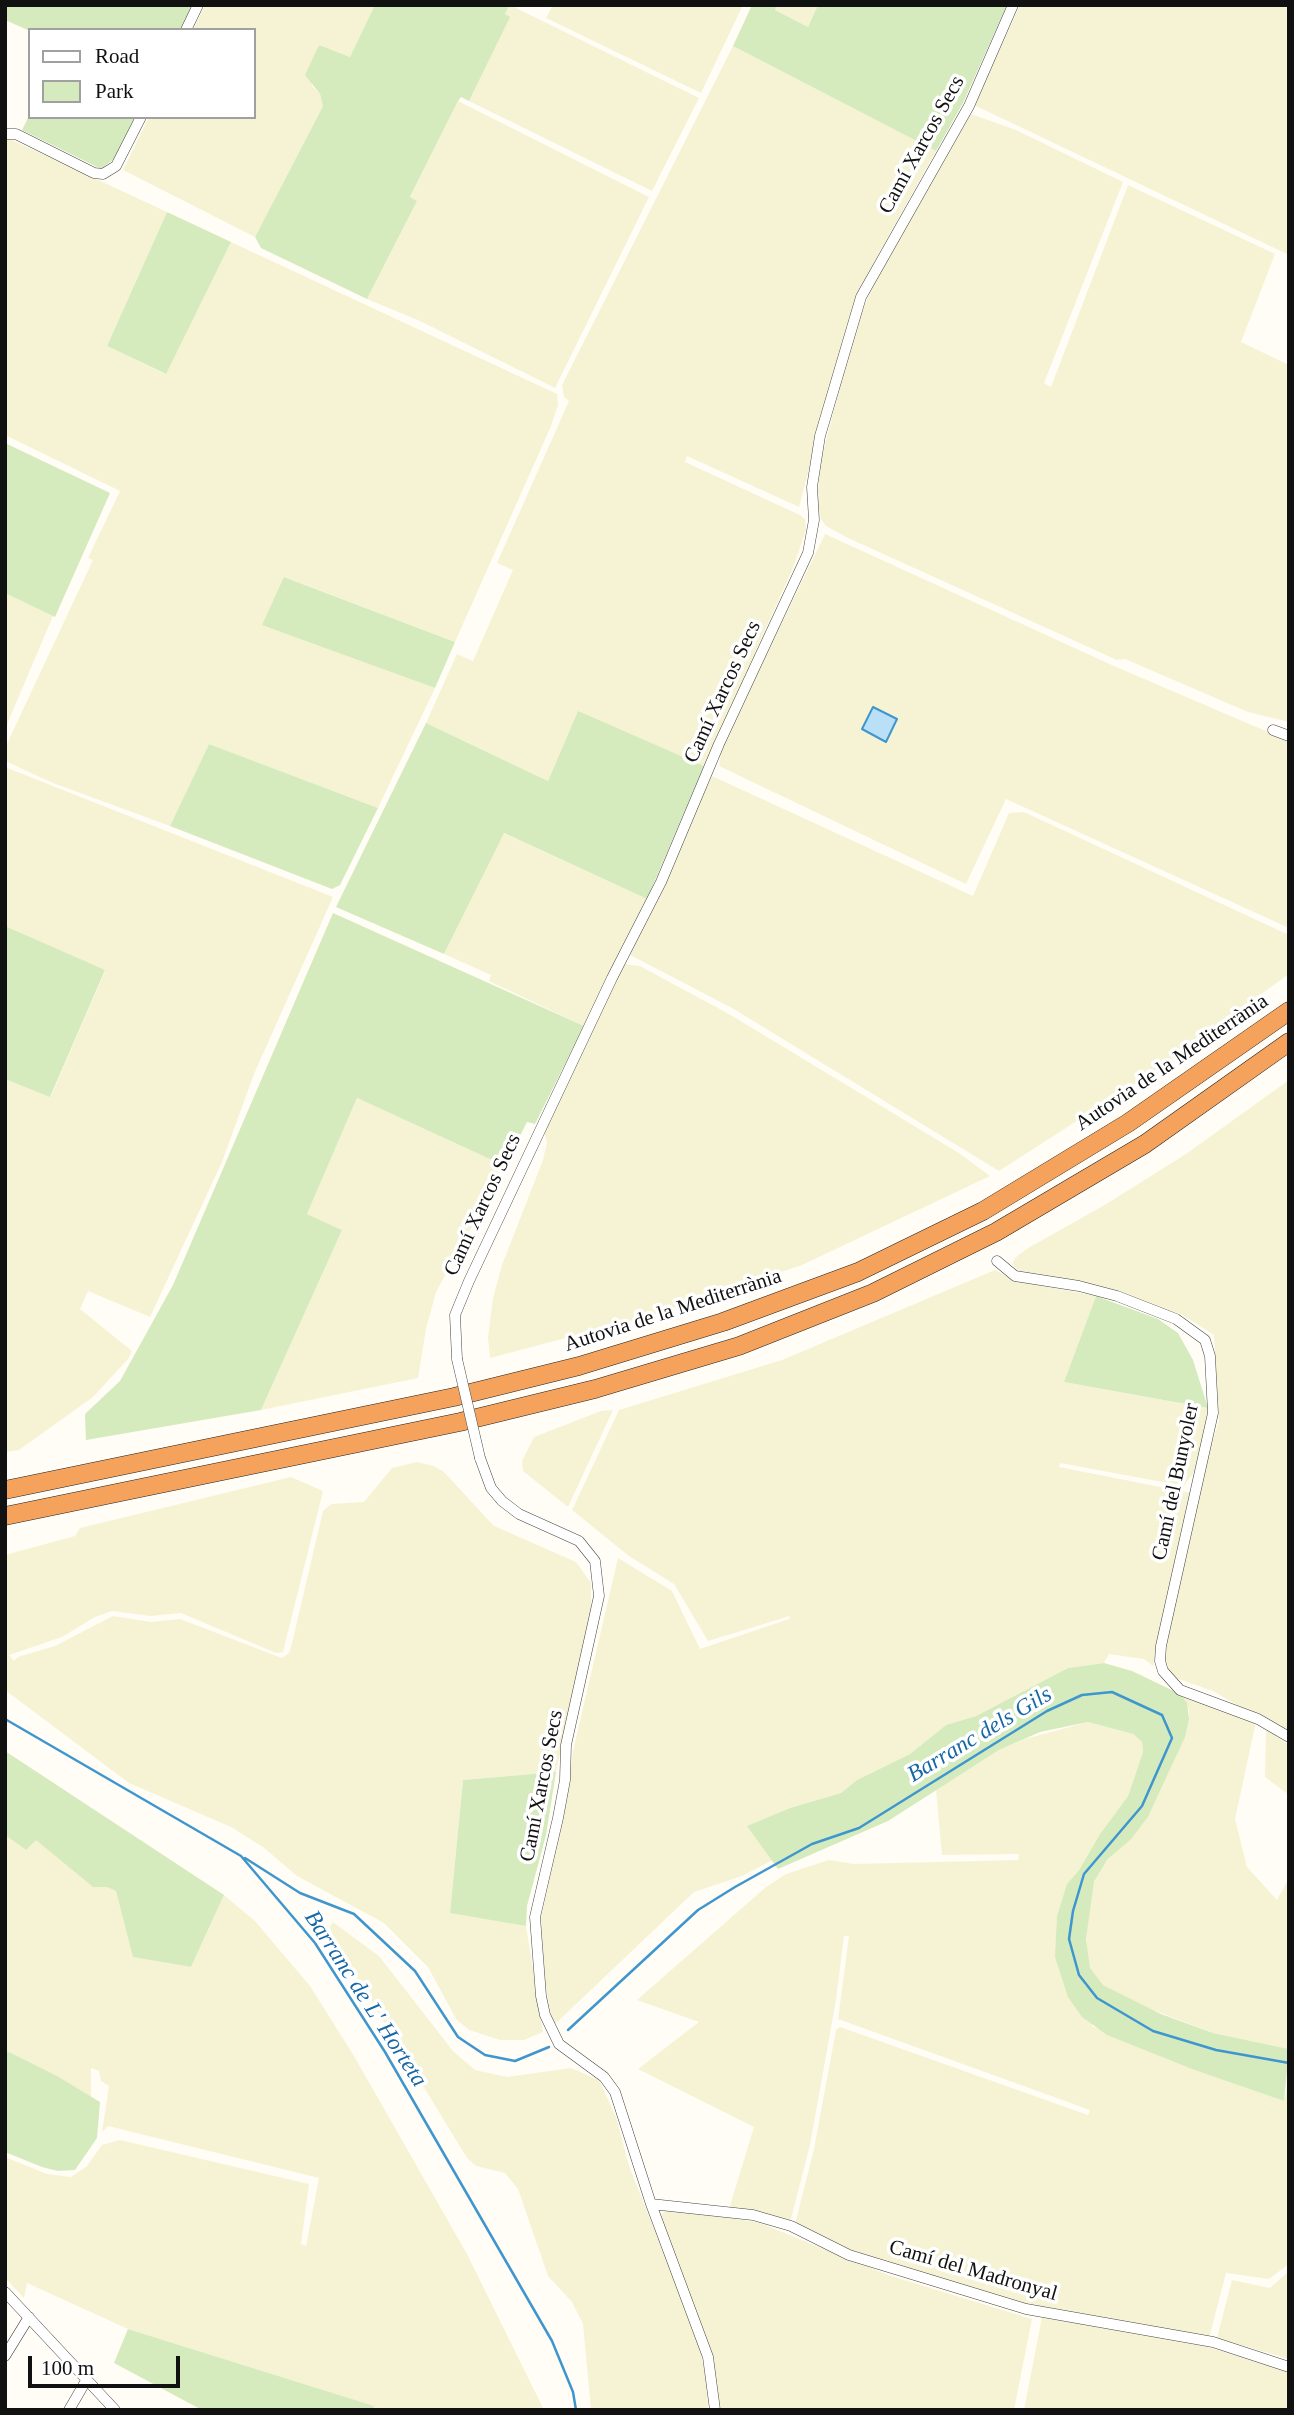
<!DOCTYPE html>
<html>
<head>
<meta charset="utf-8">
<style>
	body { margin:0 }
	#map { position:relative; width:1294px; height:2415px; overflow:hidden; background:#fffdf5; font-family:Georgia,serif }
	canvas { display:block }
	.frame { position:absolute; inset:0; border:7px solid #111; pointer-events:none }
	.legend { position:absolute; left:28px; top:28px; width:228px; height:91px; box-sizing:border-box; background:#fff; border:2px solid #a0a0a0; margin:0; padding:9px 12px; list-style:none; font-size:21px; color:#111 }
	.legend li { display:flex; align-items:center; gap:14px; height:35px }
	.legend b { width:35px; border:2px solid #a0a0a0 }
	.scale { position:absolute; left:28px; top:2356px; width:152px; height:32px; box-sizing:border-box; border:4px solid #111; border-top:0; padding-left:9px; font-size:21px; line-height:24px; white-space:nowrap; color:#111; -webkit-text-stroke:5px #fff; paint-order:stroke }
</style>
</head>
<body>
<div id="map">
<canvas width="1294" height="2415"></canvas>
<div class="frame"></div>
<ul class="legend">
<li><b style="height:9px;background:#fff"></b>Road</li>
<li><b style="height:19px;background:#d5ebbd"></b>Park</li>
</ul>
<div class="scale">100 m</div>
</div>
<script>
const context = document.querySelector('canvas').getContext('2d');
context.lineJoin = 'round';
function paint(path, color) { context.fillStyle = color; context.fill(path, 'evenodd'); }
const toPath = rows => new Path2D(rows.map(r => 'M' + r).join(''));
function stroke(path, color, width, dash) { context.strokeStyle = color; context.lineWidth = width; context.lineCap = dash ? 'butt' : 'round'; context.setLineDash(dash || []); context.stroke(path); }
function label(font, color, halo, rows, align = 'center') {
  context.font = font + ' Georgia,serif'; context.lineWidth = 7; context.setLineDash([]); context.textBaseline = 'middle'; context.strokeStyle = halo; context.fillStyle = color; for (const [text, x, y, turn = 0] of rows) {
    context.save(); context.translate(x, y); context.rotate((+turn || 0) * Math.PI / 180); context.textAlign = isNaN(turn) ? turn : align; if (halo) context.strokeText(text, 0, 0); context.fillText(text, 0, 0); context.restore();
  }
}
paint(toPath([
	[205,5,375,7,350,57,318,45,312,86,320,94,323,106,255,237,123,170,149,117,254,117,254,30,193,30],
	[510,5,699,98,652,191,469,101,509,17,505,15],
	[553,5,743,5,701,93,546,18],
	[777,5,818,5,808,27,775,10],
	[1020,5,1289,5,1289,255,974,105],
	[733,46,936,151,874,262,848,322,799,507,687,456,685,462,800,515,805,519,806,530,793,568,704,766,578,712,548,781,426,723,457,654,473,661,513,570,497,563,569,401,564,397,562,385],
	[458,101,649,197,555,388,420,321,367,299,417,201,410,198],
	[971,114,1016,130,1123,182,1044,383,1051,387,1128,185,1275,254,1241,342,1289,365,1289,722,1248,712,1125,659,1117,660,848,538,826,526,821,519,817,505,820,464,856,325,882,266],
	[6,137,167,212,107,346,165,374,231,242,557,394,558,405,551,426,455,642,285,577,263,624,435,688,378,808,209,744,170,826,53,783,5,761,5,748,93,560,88,558,120,491,5,435],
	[825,534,1114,666,1289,741,1289,928,1006,799,966,884,719,766,722,746],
	[5,593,53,616,5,729],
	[5,767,333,897,254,1074,222,1162,150,1317,88,1291,80,1309,132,1351,128,1359,93,1397,19,1450,5,1452,5,1079,51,1096,105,971,5,926],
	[712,776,973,896,1009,813,1024,812,1289,935,1289,974,1153,1072,999,1171,732,1008,632,956,628,951],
	[503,833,647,899,584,1026,489,981,491,975,444,954],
	[622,964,640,966,729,1014,959,1153,990,1176,802,1265,649,1316,490,1358,488,1337,493,1298,502,1265,543,1160,547,1142,543,1128],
	[1289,1080,1289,1736,1213,1691,1173,1677,1163,1659,1207,1458,1219,1421,1214,1335,1181,1314,1019,1272,1012,1264,1015,1258,1028,1248,1103,1206,1186,1154],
	[357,1098,505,1166,436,1292,426,1329,418,1378,261,1410,342,1230,307,1214],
	[995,1270,1016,1281,1096,1296,1064,1382,1208,1408,1197,1468,1184,1486,1060,1463,1059,1467,1191,1493,1153,1666,1144,1659,1109,1654,1104,1663,1068,1668,976,1716,946,1725,910,1754,857,1780,841,1793,790,1808,748,1826,773,1860,742,1876,694,1892,553,2026,545,1984,541,1918,559,1838,573,1751,618,1558,672,1591,700,1649,789,1619,790,1616,708,1641,674,1584,629,1556,572,1510,619,1410,782,1360],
	[613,1410,568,1507,523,1471,522,1461,534,1437,601,1411],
	[417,1462,434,1466,444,1472,494,1526,576,1562,591,1583,591,1614,556,1772,463,1780,450,1912,526,1926,543,2032,524,2040,500,2040,469,2030,456,2019,428,1967,384,1923,297,1876,263,1847,231,1827,129,1783,5,1690,5,1555,75,1536,80,1528,291,1477,323,1491,283,1652,276,1653,181,1613,151,1616,112,1611,95,1617,62,1637,9,1655,14,1661,18,1657,55,1646,113,1616,151,1622,180,1619,282,1658,289,1653,292,1643,323,1511,331,1504,364,1502,392,1468],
	[1180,1694,1256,1722,1235,1819,1247,1867,1277,1900,1289,1878,1289,2049,1213,2033,1148,2008,1103,1985,1092,1974,1088,1962,1086,1931,1092,1887,1104,1864,1148,1817,1172,1765,1189,1719,1189,1710],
	[1088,1722,1133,1734,1142,1742,1143,1752,1128,1796,1100,1834,1079,1870,1067,1884,1092,2026,1169,2060,1284,2101,1289,2078,1289,2264,1269,2279,1226,2273,1209,2338,1044,2309,854,2253,795,2224,814,2149,836,2030,840,2027,1088,2115,1090,2110,838,2019,849,1936,844,1936,836,2000,810,2145,790,2223,729,2209,754,2127,638,2069,699,2022,637,2000,766,1887,786,1874,829,1860,854,1864,1018,1860,1019,1854,942,1855,936,1790,999,1750,1025,1739],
	[1266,1729,1289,1745,1289,1795,1265,1777],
	[5,1835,26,1850,36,1839,93,1887,107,1887,116,1891,134,1957,191,1967,224,1895,255,1921,310,1986,354,2056,467,2254,544,2410,373,2410,373,2406,128,2329,27,2283,24,2298,5,2278,5,2157,47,2174,71,2177,87,2166,102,2145,120,2140,309,2184,301,2244,306,2246,319,2178,108,2126,102,2132,109,2086,101,2081,99,2071,91,2068,91,2097,5,2050],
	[333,1922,379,1956,453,2051,475,2070,507,2077,571,2068,599,2080,616,2117,629,2166,698,2340,706,2379,708,2410,591,2410,583,2324,572,2302,548,2276,518,2189,505,2173,476,2166,467,2158,334,1940,330,1927],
	[682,2210,760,2223,888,2275,1032,2319,1014,2410,718,2410,703,2341,659,2217,665,2211],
	[1289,2271,1289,2359,1217,2338,1232,2280,1270,2288],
	[1042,2317,1208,2347,1289,2372,1289,2410,1024,2410]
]), '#f6f3d4');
paint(toPath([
	[5,5,193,5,181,30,30,31,5,20],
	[375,5,510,5,505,14,510,17,469,101,461,97,458,101,410,197,417,201,367,299,261,248,255,237,323,106,320,94,305,75,319,45,350,57],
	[752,5,777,5,775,10,808,27,818,5,1007,5,963,103,936,151,733,46],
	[30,114,30,117,136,117,115,158,101,169,22,130],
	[167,212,231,242,166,374,107,346],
	[5,443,110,493,55,617,5,593],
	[284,577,455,642,435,688,262,625],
	[578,711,704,766,647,899,504,833,444,954,336,907,426,723,548,781],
	[209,744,378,808,340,885,332,889,170,826],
	[333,913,584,1026,535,1124,527,1122,505,1166,357,1098,307,1214,342,1230,261,1410,86,1440,85,1414,120,1381,173,1285],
	[5,926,105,970,50,1097,5,1079],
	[1096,1296,1158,1319,1178,1333,1193,1360,1208,1408,1064,1382],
	[1104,1663,1132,1671,1180,1694,1187,1703,1189,1719,1185,1737,1148,1817,1131,1839,1107,1860,1094,1882,1086,1939,1090,1968,1103,1985,1161,2014,1213,2033,1289,2049,1284,2101,1192,2069,1107,2035,1082,2017,1068,1997,1055,1957,1057,1916,1067,1884,1079,1870,1100,1834,1128,1796,1143,1752,1142,1742,1133,1734,1088,1722,1040,1732,999,1750,888,1821,778,1869,747,1826,790,1808,841,1793,857,1780,910,1754,946,1725,976,1716,1068,1668],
	[5,1751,224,1895,191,1967,133,1957,116,1891,107,1887,93,1887,36,1840,26,1850,5,1835],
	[556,1772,546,1835,527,1906,526,1926,450,1913,463,1780],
	[5,2050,57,2076,100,2102,97,2138,75,2170,58,2171,42,2167,5,2152],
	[128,2329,374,2406,373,2410,202,2410,114,2363]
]), '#d5ebbd');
const water = toPath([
	[873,707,897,719,886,742,862,729,873,707]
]);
paint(water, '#b9e0f7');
stroke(water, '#3f96cf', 2);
stroke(toPath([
	[5,1719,241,1856,315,1943,385,2052,552,2341,573,2392,576,2410],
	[245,1858,300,1893,354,1914,415,1971,458,2037,485,2055,515,2061,549,2047],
	[568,2030,698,1910,735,1887,812,1844,859,1828,1047,1711,1082,1695,1112,1692,1162,1715,1172,1738,1142,1806,1084,1874,1073,1911,1069,1939,1079,1975,1097,1998,1153,2031,1216,2050,1289,2063]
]), '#3f96cf', 2.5);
const street = toPath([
	[186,30,198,5],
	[5,134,16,134,94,173,103,174,116,166,141,117],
	[1273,730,1289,736],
	[997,1261,1015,1276,1079,1286,1117,1296,1176,1319,1205,1340,1210,1356,1213,1413,1161,1646,1160,1661,1163,1671,1180,1690,1258,1719,1289,1737],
	[457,1359,455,1315,469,1281,612,978,661,882,719,744,808,553,814,520,812,487,820,436,861,297,969,106,1013,5],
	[480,1458,491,1488,502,1501,519,1514,579,1541,595,1561,599,1596,566,1745,565,1780,558,1818,535,1917,541,1996,545,2015,559,2044,604,2077,615,2092,651,2204,708,2357,715,2410],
	[651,2204,753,2215,791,2226,849,2255,1026,2309,1213,2342,1289,2367],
	[5,2292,115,2410],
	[5,2356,29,2317],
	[69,2410,87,2379]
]);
const highway = toPath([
	[5,1490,454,1397,579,1366,723,1322,858,1272,983,1211,1128,1123,1289,1011],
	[5,1516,460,1422,595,1389,739,1346,873,1293,996,1232,1145,1144,1289,1042]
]);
stroke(street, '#444', 11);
stroke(highway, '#222', 19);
stroke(street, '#fff', 10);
stroke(highway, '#f5a25d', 18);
const streetBridge = toPath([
	[457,1359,480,1458]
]);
stroke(streetBridge, '#444', 11, []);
stroke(streetBridge, '#fff', 10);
label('21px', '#111', '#fff', [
	["Camí Xarcos Secs",922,145,-61],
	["Camí Xarcos Secs",723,692,-65],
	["Autovia de la Mediterrània",1172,1063,-34],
	["Camí Xarcos Secs",483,1205,-65],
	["Autovia de la Mediterrània",673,1311,-18],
	["Camí del Bunyoler",1176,1482,-78],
	["Camí Xarcos Secs",542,1786,-79],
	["Camí del Madronyal",973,2271,16]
]);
label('italic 23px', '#1768a6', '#fff', [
	["Barranc dels Gils",980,1735,-31],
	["Barranc de L' Horteta",365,1999,57]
]);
</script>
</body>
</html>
